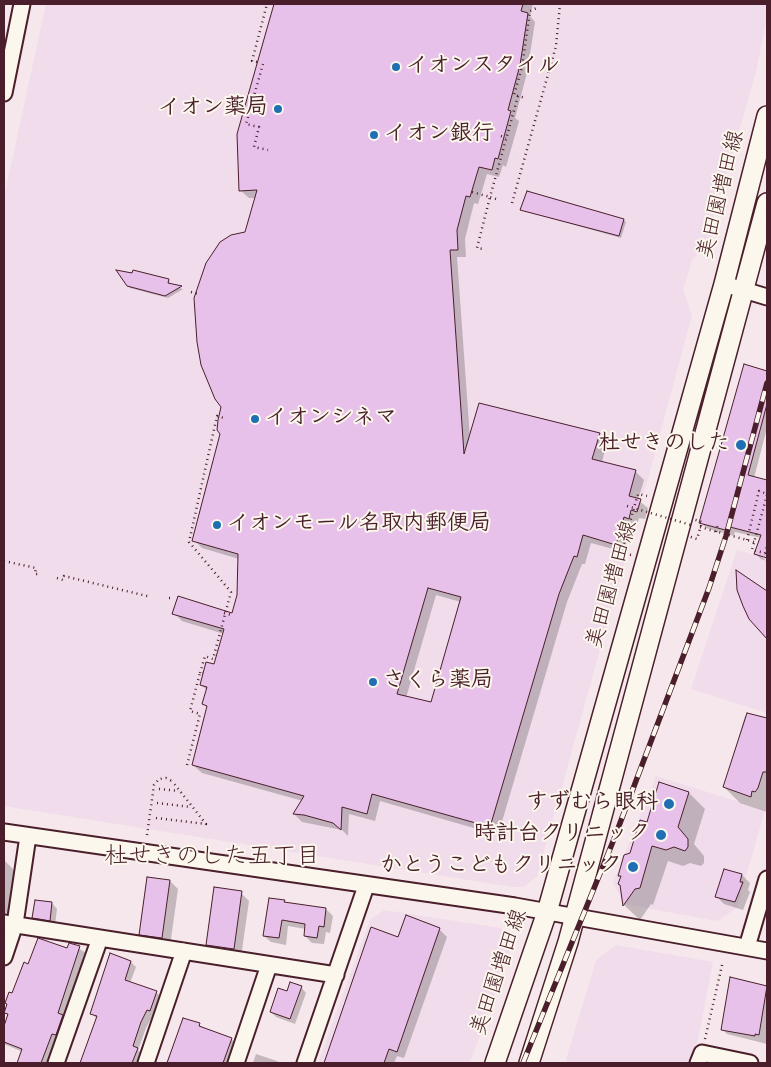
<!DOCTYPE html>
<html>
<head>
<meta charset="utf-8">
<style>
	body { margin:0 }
	#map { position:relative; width:771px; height:1067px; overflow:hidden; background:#f5e7eb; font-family:"Indie Flower",sans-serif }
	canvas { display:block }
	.frame { position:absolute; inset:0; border:5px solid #4a1f2b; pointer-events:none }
</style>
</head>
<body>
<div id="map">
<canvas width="771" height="1067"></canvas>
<div class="frame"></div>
</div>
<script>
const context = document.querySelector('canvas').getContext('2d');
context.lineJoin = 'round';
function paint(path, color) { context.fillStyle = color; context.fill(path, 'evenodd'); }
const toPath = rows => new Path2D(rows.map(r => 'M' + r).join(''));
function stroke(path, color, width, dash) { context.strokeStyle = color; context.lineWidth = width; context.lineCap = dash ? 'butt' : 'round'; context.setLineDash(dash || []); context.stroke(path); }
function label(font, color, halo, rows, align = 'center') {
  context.font = font + ' "Indie Flower","Klee One",sans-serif'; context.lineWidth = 4; context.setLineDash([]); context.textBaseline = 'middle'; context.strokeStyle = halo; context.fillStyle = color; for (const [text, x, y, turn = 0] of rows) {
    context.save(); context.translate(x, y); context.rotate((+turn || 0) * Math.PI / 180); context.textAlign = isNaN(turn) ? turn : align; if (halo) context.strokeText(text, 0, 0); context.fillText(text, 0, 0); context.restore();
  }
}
paint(toPath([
	[46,4,767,4,767,17,756,72,710,230,712,239,692,260,683,290,692,315,644,494,634,491,616,553,626,557,537,876,524,887,512,887,4,806,4,197],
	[737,550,767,558,767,713,691,689],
	[656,776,765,810,737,908,717,921,624,904,613,883],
	[384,910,501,928,511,949,470,1063,318,1063,370,920],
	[616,945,713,962,696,1050,690,1063,565,1063,596,960]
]), '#f1dceb');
paint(toPath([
	[275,4,533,4,530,16,535,22,527,73,515,118,519,121,506,167,503,165,499,177,487,174,478,204,474,203,465,239,466,257,457,257,470,438,599,434,607,442,602,462,636,472,644,480,638,500,648,508,645,519,639,518,637,526,631,525,624,552,591,543,585,564,582,564,567,602,498,835,380,801,375,821,349,814,348,836,342,830,302,822,294,814,303,801,202,773,193,765,208,708,204,704,208,691,201,685,215,665,224,634,182,621,174,613,233,614,238,595,239,559,202,548,194,540,221,434,246,233,256,198,249,198,240,190,238,134],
	[436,595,461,602,432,704,406,698],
	[522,210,624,220,626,222,621,238],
	[169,280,170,285,183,289,168,298,130,288,128,286],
	[745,366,767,372,767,428,754,478,767,481,767,556,761,555,761,557,767,561,761,559,756,554,761,538,735,532,734,536,706,528,701,523],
	[751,714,767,721,767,812,740,803,724,787,745,716],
	[689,793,705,809,694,844,704,856,704,863,701,866,690,863,683,866,668,861,653,905,651,904,640,920,624,905,620,875,648,824],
	[4,860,13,869,17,882,10,909,4,915],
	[725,871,742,875,750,883,748,890,750,892,743,910,724,904,716,896],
	[170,881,178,889,170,946,149,942,141,934],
	[241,893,249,901,241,957,216,953,207,945],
	[284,901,287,904,326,909,333,916,330,933,326,932,324,944,312,943,305,936,306,929,288,926,286,945,271,942,264,936],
	[52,903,57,909,55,925,39,923,34,918],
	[372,929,399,938,439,929,447,937,404,1058,397,1056,394,1063,325,1063],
	[72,944,86,953,49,1063,18,1063,23,1052,4,1044,4,1026,8,1015,5,1012,13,995,29,966,68,950],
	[131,962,136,967,130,983,156,992,161,997,155,1016,153,1015,146,1028,138,1050,142,1054,139,1063,80,1063,97,1019,92,1014],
	[731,979,767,986,767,1044,727,1034,722,1029],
	[301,987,306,993,295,1024,276,1017,271,1012,288,993],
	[184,1019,231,1039,237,1045,230,1063,166,1063],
	[256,1054,277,1061,279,1063,253,1063]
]), '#0003');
const building = toPath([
	[274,4,523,4,521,11,528,13,520,65,508,110,511,111,498,159,495,158,492,170,479,167,470,197,466,196,457,230,458,250,450,250,464,454,479,403,600,433,592,459,636,470,629,496,641,499,637,512,631,510,629,519,624,517,616,545,583,535,577,557,574,556,559,594,490,827,372,794,367,814,342,807,341,830,333,823,304,815,293,814,304,796,192,765,207,706,202,704,207,687,200,685,206,662,214,664,224,629,172,614,178,596,232,613,237,595,238,554,192,541,220,434,217,430,218,420,221,407,215,399,201,365,197,342,194,298,206,263,220,242,231,235,245,232,257,190,239,191,237,134,274,4],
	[428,588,461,597,431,702,397,694,428,588],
	[527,191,624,219,619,236,520,210,527,191],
	[116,270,132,273,133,270,169,279,168,283,182,286,165,296,127,286,116,270],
	[744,364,767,371,767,404,748,475,767,480,767,558,754,554,761,535,730,527,729,531,699,523,744,364],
	[736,570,767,591,767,639,749,619,743,606,737,590,736,570],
	[747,713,767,718,767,772,763,772,758,788,755,792,752,791,751,797,723,787,747,713],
	[659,782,689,792,678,827,688,839,688,847,685,851,674,847,666,850,652,846,640,888,635,889,623,906,620,885,618,884,621,876,618,876,624,855,630,853,640,820,647,822,659,782],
	[724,869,742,874,740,882,743,882,735,902,715,897,724,869],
	[147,877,170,880,162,938,139,935,147,877],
	[214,887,242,891,234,949,206,945,214,887],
	[269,898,285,900,284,902,326,908,324,927,319,926,317,938,304,936,305,924,282,920,279,938,263,936,269,898],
	[35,900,52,902,50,921,32,918,35,900],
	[406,915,440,928,397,1052,389,1049,384,1063,324,1063,371,927,398,937,406,915],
	[38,938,67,948,69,943,80,946,58,1013,63,1015,56,1035,52,1034,41,1063,17,1063,22,1049,4,1042,4,1026,8,1014,4,1013,7,1004,5,1003,9,992,12,993,24,962,28,964,38,938],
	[110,953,131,961,125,980,157,991,150,1011,147,1010,141,1022,133,1046,138,1048,132,1063,80,1063,97,1016,90,1014,110,953],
	[730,977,767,986,759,1035,755,1034,755,1036,721,1030,730,977],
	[290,982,302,986,290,1019,270,1012,278,988,287,991,290,982],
	[183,1018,200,1023,199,1026,232,1038,223,1063,167,1063,183,1018]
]);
paint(building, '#e7c1ea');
stroke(building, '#4a1f2b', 1);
const minor = toPath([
	[4,93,22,4],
	[724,284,767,297],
	[4,832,515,906,767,951],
	[4,923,336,975],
	[747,947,767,879],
	[4,957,15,924,28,836],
	[56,1063,100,938],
	[146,1063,184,951],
	[236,1063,269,965],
	[305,1063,366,886],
	[698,1063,702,1053,750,1063]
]);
const major = toPath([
	[495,1063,547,912,724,284,767,116],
	[529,1063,568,942,767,203]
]);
stroke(minor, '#4a1f2b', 19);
stroke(major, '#4a1f2b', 22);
stroke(toPath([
	[257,62,252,61,267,4],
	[263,64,246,124,259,127,254,147,268,150],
	[518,96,514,95,522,67,530,11,539,7],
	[501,136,506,138],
	[472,192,490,197,477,248,483,249],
	[496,199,490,197,518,96,526,98],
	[512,203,556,46,560,4],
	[191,292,199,294],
	[767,495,752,550,765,553,767,546],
	[686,517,702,522,697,539,682,534,686,517],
	[700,527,754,542],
	[716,532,718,524],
	[747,540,759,491,767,494],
	[631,555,621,553,622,550,638,494,647,496],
	[4,561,36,568,35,574,38,574],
	[57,578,63,580,64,576,151,597],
	[169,598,172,598],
	[224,613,232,615],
	[200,673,205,656,213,659,231,592,189,542,217,416,224,418],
	[187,765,200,714,190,711,200,673,203,673],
	[159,789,179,791],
	[157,803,191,807],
	[156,818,206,824,172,781],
	[147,835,154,785,159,779,166,778,172,781,174,779],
	[705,1039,723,961]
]), '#4a1f2b', 2.5, [1, 4]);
stroke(minor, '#fbf7ec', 15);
stroke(major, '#fbf7ec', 19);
const rail = toPath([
	[523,1063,614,839,709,588,726,536,767,383]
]);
stroke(rail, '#4a1f2b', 5.5);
stroke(rail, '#fbf7ec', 4, [11]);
stroke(toPath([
	[627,506,691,525]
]), '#4a1f2b', 2.5, [1, 4]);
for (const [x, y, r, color] of [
	[396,67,5,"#1f6fb2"],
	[278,109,5,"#1f6fb2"],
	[374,135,5,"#1f6fb2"],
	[255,419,5,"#1f6fb2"],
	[741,445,6,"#1f6fb2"],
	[217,525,5,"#1f6fb2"],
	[373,682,5,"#1f6fb2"],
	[669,804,6,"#1f6fb2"],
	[661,835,6,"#1f6fb2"],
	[633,867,6,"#1f6fb2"]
]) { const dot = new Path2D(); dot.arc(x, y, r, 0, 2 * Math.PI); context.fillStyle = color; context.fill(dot); stroke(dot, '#fbf7ec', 2); }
label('bold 22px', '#4a1f2b', '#fbf7ec', [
	["イオンスタイル",406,67],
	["イオン薬局",268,109,"right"],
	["イオン銀行",384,135],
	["イオンシネマ",265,419],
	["杜せきのした",730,445,"right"],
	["イオンモール名取内郵便局",227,525],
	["さくら薬局",383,682],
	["すずむら眼科",658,804,"right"],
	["時計台クリニック",650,835,"right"],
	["かとうこどもクリニック",622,867,"right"]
], 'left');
label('22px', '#4a1f2b', '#fbf7ec', [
	["美田園増田線",723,195,-76],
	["美田園増田線",614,585,-74],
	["美田園増田線",501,973,-71]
]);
label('24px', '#4a1f2b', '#fbf7ec', [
	["杜せきのした五丁目",212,859]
]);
</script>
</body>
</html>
